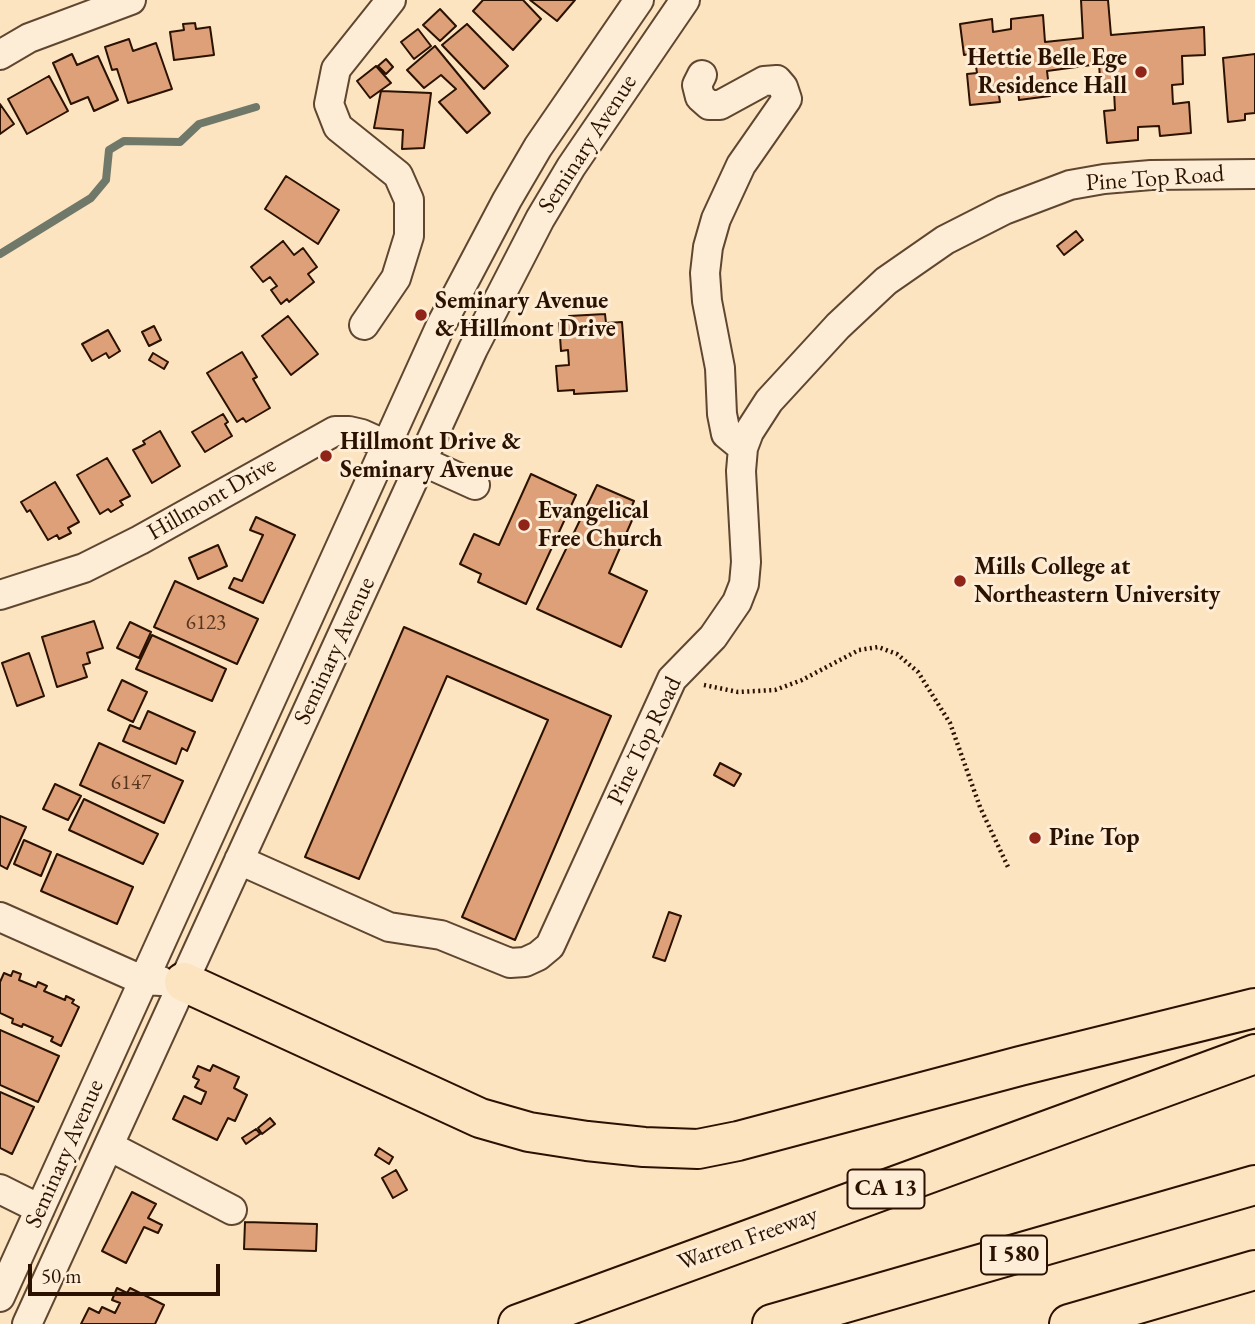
<!DOCTYPE html>
<html>
<head>
<meta charset="utf-8">
<style>
	body { margin:0 }
	#map { position:relative; width:1255px; height:1324px; overflow:hidden; background:#fde4c0; font-family:"EB Garamond",serif }
	canvas { display:block }
	.scale { position:absolute; left:28px; top:1264px; width:192px; height:32px; box-sizing:border-box; border:4px solid #2a1100; border-top:0; padding-left:9px; font-size:21px; line-height:24px; white-space:nowrap; color:#2a1100; -webkit-text-stroke:5px #feedd6; paint-order:stroke }
</style>
</head>
<body>
<div id="map">
<canvas width="1255" height="1324"></canvas>
<div class="scale">50 m</div>
</div>
<script>
const context = document.querySelector('canvas').getContext('2d');
context.lineJoin = 'round';
const toPath = rows => new Path2D(rows.map(r => 'M' + r).join(''));
function stroke(path, color, width, dash) { context.strokeStyle = color; context.lineWidth = width; context.lineCap = dash ? 'butt' : 'round'; context.setLineDash(dash || []); context.stroke(path); }
function paint(path, color) { context.fillStyle = color; context.fill(path, 'evenodd'); }
function label(font, color, halo, rows, align = 'center') {
  context.font = font + ' "EB Garamond",serif'; context.lineWidth = 6; context.setLineDash([]); context.textBaseline = 'middle'; context.strokeStyle = halo; context.fillStyle = color; for (const [text, x, y, turn = 0] of rows) {
    context.save(); context.translate(x, y); context.rotate((+turn || 0) * Math.PI / 180); context.textAlign = isNaN(turn) ? turn : align; if (halo) context.strokeText(text, 0, 0); context.fillText(text, 0, 0); context.restore();
  }
}
stroke(toPath([
	[0,254,91,198,106,180,109,150,124,141,180,142,199,124,256,107]
]), '#707969', 8);
const building = toPath([
	[483,0,523,0,541,19,513,50,473,11,483,0],
	[530,0,575,0,557,21,530,0],
	[1081,0,1108,0,1111,35,1204,27,1205,55,1182,56,1183,84,1172,85,1173,104,1189,102,1191,133,1160,136,1159,126,1138,127,1138,140,1107,143,1104,111,1115,110,1114,91,1101,92,1099,64,1047,71,1050,96,1019,100,1018,89,998,90,1000,102,970,105,967,74,977,73,974,53,964,55,960,24,992,19,993,32,1011,29,1011,19,1043,15,1045,42,1083,38,1081,0],
	[440,9,456,26,440,41,423,25,440,9],
	[195,23,196,29,210,27,214,55,174,60,170,32,184,30,183,24,195,23],
	[467,24,508,66,484,89,442,45,467,24],
	[418,29,431,46,414,59,401,42,418,29],
	[129,39,133,51,156,43,172,89,128,103,117,69,112,70,105,47,129,39],
	[435,46,490,113,467,133,439,102,456,89,441,75,424,88,407,70,435,46],
	[72,54,77,65,98,56,118,100,94,111,88,97,71,104,53,63,72,54],
	[1255,54,1255,113,1245,114,1245,120,1228,122,1223,58,1255,54],
	[386,59,393,67,386,74,378,66,386,59],
	[376,66,391,83,370,98,357,81,376,66],
	[49,76,68,111,27,134,8,99,49,76],
	[381,91,431,93,424,148,402,149,403,130,374,128,381,91],
	[0,104,14,124,0,134,0,104],
	[286,176,339,210,318,244,265,209,286,176],
	[1076,231,1083,240,1064,255,1057,246,1076,231],
	[283,241,294,255,303,248,317,267,308,274,314,282,289,302,287,299,281,304,271,290,277,286,270,277,263,282,251,267,283,241],
	[605,314,606,323,622,322,627,391,574,394,574,390,558,391,556,366,569,365,568,350,561,351,559,322,569,321,569,316,605,314],
	[288,316,318,354,291,375,262,336,288,316],
	[154,326,161,340,149,346,142,332,154,326],
	[108,330,120,351,109,358,106,353,92,361,82,344,108,330],
	[242,352,257,377,253,379,270,408,246,422,243,418,237,422,207,373,242,352],
	[153,353,168,362,164,369,149,360,153,353],
	[223,414,228,422,225,424,232,436,205,452,192,432,223,414],
	[160,431,180,466,152,483,133,450,145,444,143,441,160,431],
	[107,458,130,496,120,501,123,505,111,512,108,509,100,514,77,475,107,458],
	[531,474,576,495,526,604,478,582,481,574,460,564,474,534,499,545,531,474],
	[55,482,79,522,68,528,71,533,59,539,57,535,48,540,30,510,27,512,21,502,55,482],
	[597,485,634,501,628,515,633,518,609,573,647,591,621,647,537,609,597,485],
	[256,517,295,535,263,603,229,588,234,578,242,581,263,535,250,530,256,517],
	[218,545,227,566,198,579,189,558,218,545],
	[175,581,258,619,237,664,154,627,175,581],
	[94,621,103,648,87,653,90,663,83,665,87,677,57,687,42,637,94,621],
	[130,622,151,632,139,658,117,648,130,622],
	[404,627,611,716,515,940,462,917,548,720,447,676,359,879,305,857,404,627],
	[152,635,226,669,212,701,136,669,152,635],
	[29,653,44,696,17,706,2,663,29,653],
	[122,680,147,692,133,722,108,710,122,680],
	[148,711,195,732,187,751,182,748,176,764,123,741,130,725,140,729,148,711],
	[99,743,183,781,164,823,80,785,99,743],
	[720,763,741,774,734,786,714,775,720,763],
	[55,784,81,796,68,820,43,809,55,784],
	[84,799,158,834,143,864,69,830,84,799],
	[0,816,26,827,7,869,0,865,0,816],
	[24,840,51,852,41,876,14,864,24,840],
	[57,854,133,887,117,924,41,891,57,854],
	[669,912,681,916,665,961,653,957,669,912],
	[13,971,21,974,19,980,36,987,38,982,47,986,44,991,65,1000,66,996,74,1000,72,1003,79,1007,61,1046,51,1041,53,1037,23,1024,22,1027,12,1023,13,1019,0,1013,0,982,4,973,11,976,13,971],
	[0,1030,59,1056,38,1102,0,1085,0,1030],
	[213,1065,239,1077,234,1088,247,1095,235,1121,228,1118,217,1140,173,1119,184,1096,201,1104,206,1092,195,1087,199,1080,193,1077,198,1066,210,1071,213,1065],
	[0,1092,34,1107,12,1154,0,1148,0,1092],
	[270,1118,275,1124,262,1134,258,1128,270,1118],
	[256,1129,260,1134,246,1144,242,1138,256,1129],
	[379,1148,393,1157,389,1164,375,1155,379,1148],
	[396,1170,407,1190,393,1198,382,1178,396,1170],
	[132,1192,156,1204,148,1218,162,1225,158,1233,144,1227,126,1263,102,1251,132,1192],
	[245,1222,317,1224,316,1251,244,1249,245,1222],
	[117,1288,127,1293,130,1288,164,1305,155,1324,81,1324,89,1308,99,1313,102,1307,115,1313,120,1303,112,1300,117,1288]
]);
paint(building, '#dda078');
stroke(building, '#2a1100', 2);
const minor = toPath([
	[0,55,29,38,131,0],
	[702,75,697,85,700,97,709,105,720,105,764,81,777,80,783,87,787,99,741,165,716,219,708,247,705,273,707,301,720,368,722,414,726,434,743,448],
	[364,325,396,278,409,236,409,200,398,175,338,127,329,104,336,69,391,0],
	[0,595,84,568,140,540,335,431,349,431,362,434,475,485],
	[239,860,389,927,441,935,510,963,525,962,538,956,550,946,672,679,713,637,737,602,744,584,746,562,741,471,743,448,749,432,769,401,838,326,886,281,945,240,1004,210,1070,185,1104,179,1151,175,1255,174],
	[0,917,142,980,161,981],
	[109,1146,232,1210],
	[0,1189,40,1209],
	[0,1297,441,325,507,200,538,147,639,0],
	[27,1324,473,349,540,219,571,167,685,0]
]);
const highway = toPath([
	[184,982,480,1118,529,1132,587,1141,644,1147,698,1149,738,1141,1020,1066,1255,1008],
	[518,1324,1255,1054],
	[772,1324,1255,1185],
	[1069,1324,1255,1270]
]);
stroke(minor, '#5f4630', 32);
stroke(highway, '#2a1100', 42);
stroke(toPath([
	[704,685,738,692,775,690,802,680,859,650,878,647,897,654,918,672,950,723,980,807,1008,867]
]), '#2a1100', 4.5, [2, 3.5]);
stroke(minor, '#feedd6', 28);
stroke(highway, '#fde4c0', 38);
for (const [x, y, r, color] of [
	[1141,72,7,"#8f2418"],
	[421,315,7,"#8f2418"],
	[326,456,7,"#8f2418"],
	[524,525,7,"#8f2418"],
	[960,581,7,"#8f2418"],
	[1035,838,7,"#8f2418"]
]) { const dot = new Path2D(); dot.arc(x, y, r, 0, 2 * Math.PI); context.fillStyle = color; context.fill(dot); stroke(dot, '#feedd6', 2.5); }
label('21px', '#57351e', null, [
	["6123",206,623],
	["6147",131,783]
]);
for (const [x, y, w] of [
	[886,1189,77],
	[1014,1255,66]
]) { const box = new Path2D(); box.roundRect(x - w / 2, y - 19.5, w, 39, 5); context.fillStyle = '#feedd6'; context.fill(box); stroke(box, '#2a1100', 2); }
label('bold 23px', '#2a1100', null, [
	["CA 13",886,1189],
	["I 580",1014,1255]
]);
label('bold 24px', '#2a1100', '#feedd6', [
	["Hettie Belle Ege",1127,58,"right"],
	["Residence Hall",1127,86,"right"],
	["Seminary Avenue",435,301],
	["& Hillmont Drive",435,329],
	["Hillmont Drive &",340,442],
	["Seminary Avenue",340,470],
	["Evangelical",538,511],
	["Free Church",538,539],
	["Mills College at",974,567],
	["Northeastern University",974,595],
	["Pine Top",1049,838]
], 'left');
label('24px', '#2a1100', '#feedd6', [
	["Seminary Avenue",588,144,-57],
	["Pine Top Road",1155,179,-4],
	["Hillmont Drive",212,499,-30],
	["Seminary Avenue",335,651,-65],
	["Pine Top Road",645,741,-64],
	["Seminary Avenue",65,1154,-66],
	["Warren Freeway",748,1239,-20]
]);
</script>
</body>
</html>
